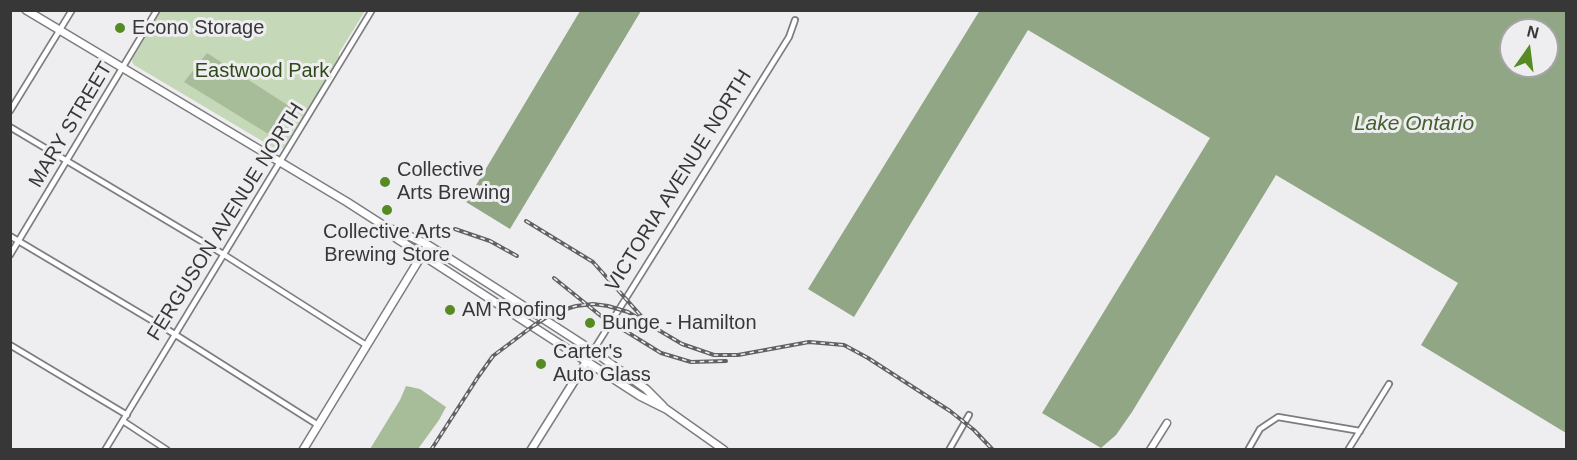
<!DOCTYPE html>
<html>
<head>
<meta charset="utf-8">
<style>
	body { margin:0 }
	#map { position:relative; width:1577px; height:460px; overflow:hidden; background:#eeeef1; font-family:Arial,sans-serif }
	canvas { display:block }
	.frame { position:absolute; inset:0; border:12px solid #373738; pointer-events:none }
	.north { position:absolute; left:1499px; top:18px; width:60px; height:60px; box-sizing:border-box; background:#eeeef1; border:2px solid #a5a5a7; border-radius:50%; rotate:14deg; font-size:16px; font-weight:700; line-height:24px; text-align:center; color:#373738 }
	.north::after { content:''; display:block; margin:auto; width:21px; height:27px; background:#568b24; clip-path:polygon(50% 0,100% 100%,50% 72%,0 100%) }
</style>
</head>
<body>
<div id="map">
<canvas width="1577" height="460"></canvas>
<div class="frame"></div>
<div class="north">N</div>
</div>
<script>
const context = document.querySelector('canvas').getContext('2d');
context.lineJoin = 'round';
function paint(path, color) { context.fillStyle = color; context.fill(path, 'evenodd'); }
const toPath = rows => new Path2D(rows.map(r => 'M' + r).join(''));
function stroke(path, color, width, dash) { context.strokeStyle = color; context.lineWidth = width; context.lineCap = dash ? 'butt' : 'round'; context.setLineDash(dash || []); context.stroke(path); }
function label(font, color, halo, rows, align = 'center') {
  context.font = font + ' Arial,sans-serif'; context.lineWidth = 6; context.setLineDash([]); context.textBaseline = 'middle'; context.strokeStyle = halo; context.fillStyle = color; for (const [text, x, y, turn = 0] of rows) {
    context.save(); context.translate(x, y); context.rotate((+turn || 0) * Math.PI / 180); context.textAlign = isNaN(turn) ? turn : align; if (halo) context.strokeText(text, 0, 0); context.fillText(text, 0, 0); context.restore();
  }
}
paint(toPath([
	[161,11,365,11,339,53,339,59,283,148,279,151,134,65,132,62,133,58]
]), '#c5d9b9');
paint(toPath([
	[207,53,292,108,275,138,184,82],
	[406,386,420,389,446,407,439,420,418,449,370,449,400,400]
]), '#a7bc99');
paint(toPath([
	[980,10,1566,11,1566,433,1421,345,1458,283,1276,175,1132,412,1116,435,1101,448,1042,413,1210,138,1028,30,854,317,808,289],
	[1511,30,1547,30,1547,66,1511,66],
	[580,11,641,11,510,229,466,202]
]), '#91a684');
const minor = toPath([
	[10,111,72,10],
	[10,127,223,254,366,345],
	[10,236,168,330,318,425],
	[10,255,157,10],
	[10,345,127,415],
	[593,351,789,37,795,20],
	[123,421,167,450],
	[105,450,372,10],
	[949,450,969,415],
	[1248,450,1260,429,1278,417,1360,431],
	[1348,450,1389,384]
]);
const tertiary = toPath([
	[1150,450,1167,423]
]);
const secondary = toPath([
	[26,10,347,202,389,229,396,238,640,396,666,409,724,450],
	[389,229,399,231,428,245,494,287,593,351,646,389,663,406],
	[303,450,428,245],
	[531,450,593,351]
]);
stroke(minor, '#7d7d80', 8);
stroke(tertiary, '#7d7d80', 9);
stroke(secondary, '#7d7d80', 10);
stroke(minor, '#fff', 4.5);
stroke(tertiary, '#fff', 6);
stroke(secondary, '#fff', 7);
const rail = toPath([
	[526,221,593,262,642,317],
	[455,229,490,241,517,256],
	[554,278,601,316,661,353,691,362,726,361],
	[431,450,478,377,493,356,533,326,553,313,576,306,593,304,608,306,628,312,682,344,714,355,738,355,809,342,844,345,868,358,950,411,974,430,993,450]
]);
stroke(rail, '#616163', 4);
stroke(rail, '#eeeef1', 1.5, [4.5]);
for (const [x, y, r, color] of [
	[120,28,6,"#568b24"],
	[385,182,6,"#568b24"],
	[387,210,6,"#568b24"],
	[450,310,6,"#568b24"],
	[590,323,6,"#568b24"],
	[541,364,6,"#568b24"]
]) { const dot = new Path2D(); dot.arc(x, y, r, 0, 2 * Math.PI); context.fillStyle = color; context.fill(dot); stroke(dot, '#eeeef1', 2); }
label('20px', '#373738', '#eeeef1', [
	["Econo Storage",132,28],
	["Collective",397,170],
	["Arts Brewing",397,193],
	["Collective Arts",387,232,"center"],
	["Brewing Store",387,255,"center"],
	["AM Roofing",462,310],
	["Bunge - Hamilton",602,323],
	["Carter's",553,352],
	["Auto Glass",553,375]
], 'left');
label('20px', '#2e4a16', '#eeeef1', [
	["Eastwood Park",262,71]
]);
label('20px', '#373738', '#eeeef1', [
	["MARY STREET",71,125,-59],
	["VICTORIA AVENUE NORTH",679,181,-58],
	["FERGUSON AVENUE NORTH",226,222,-58]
]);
label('italic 21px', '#43602d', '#eeeef1', [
	["Lake Ontario",1414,124]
]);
</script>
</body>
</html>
